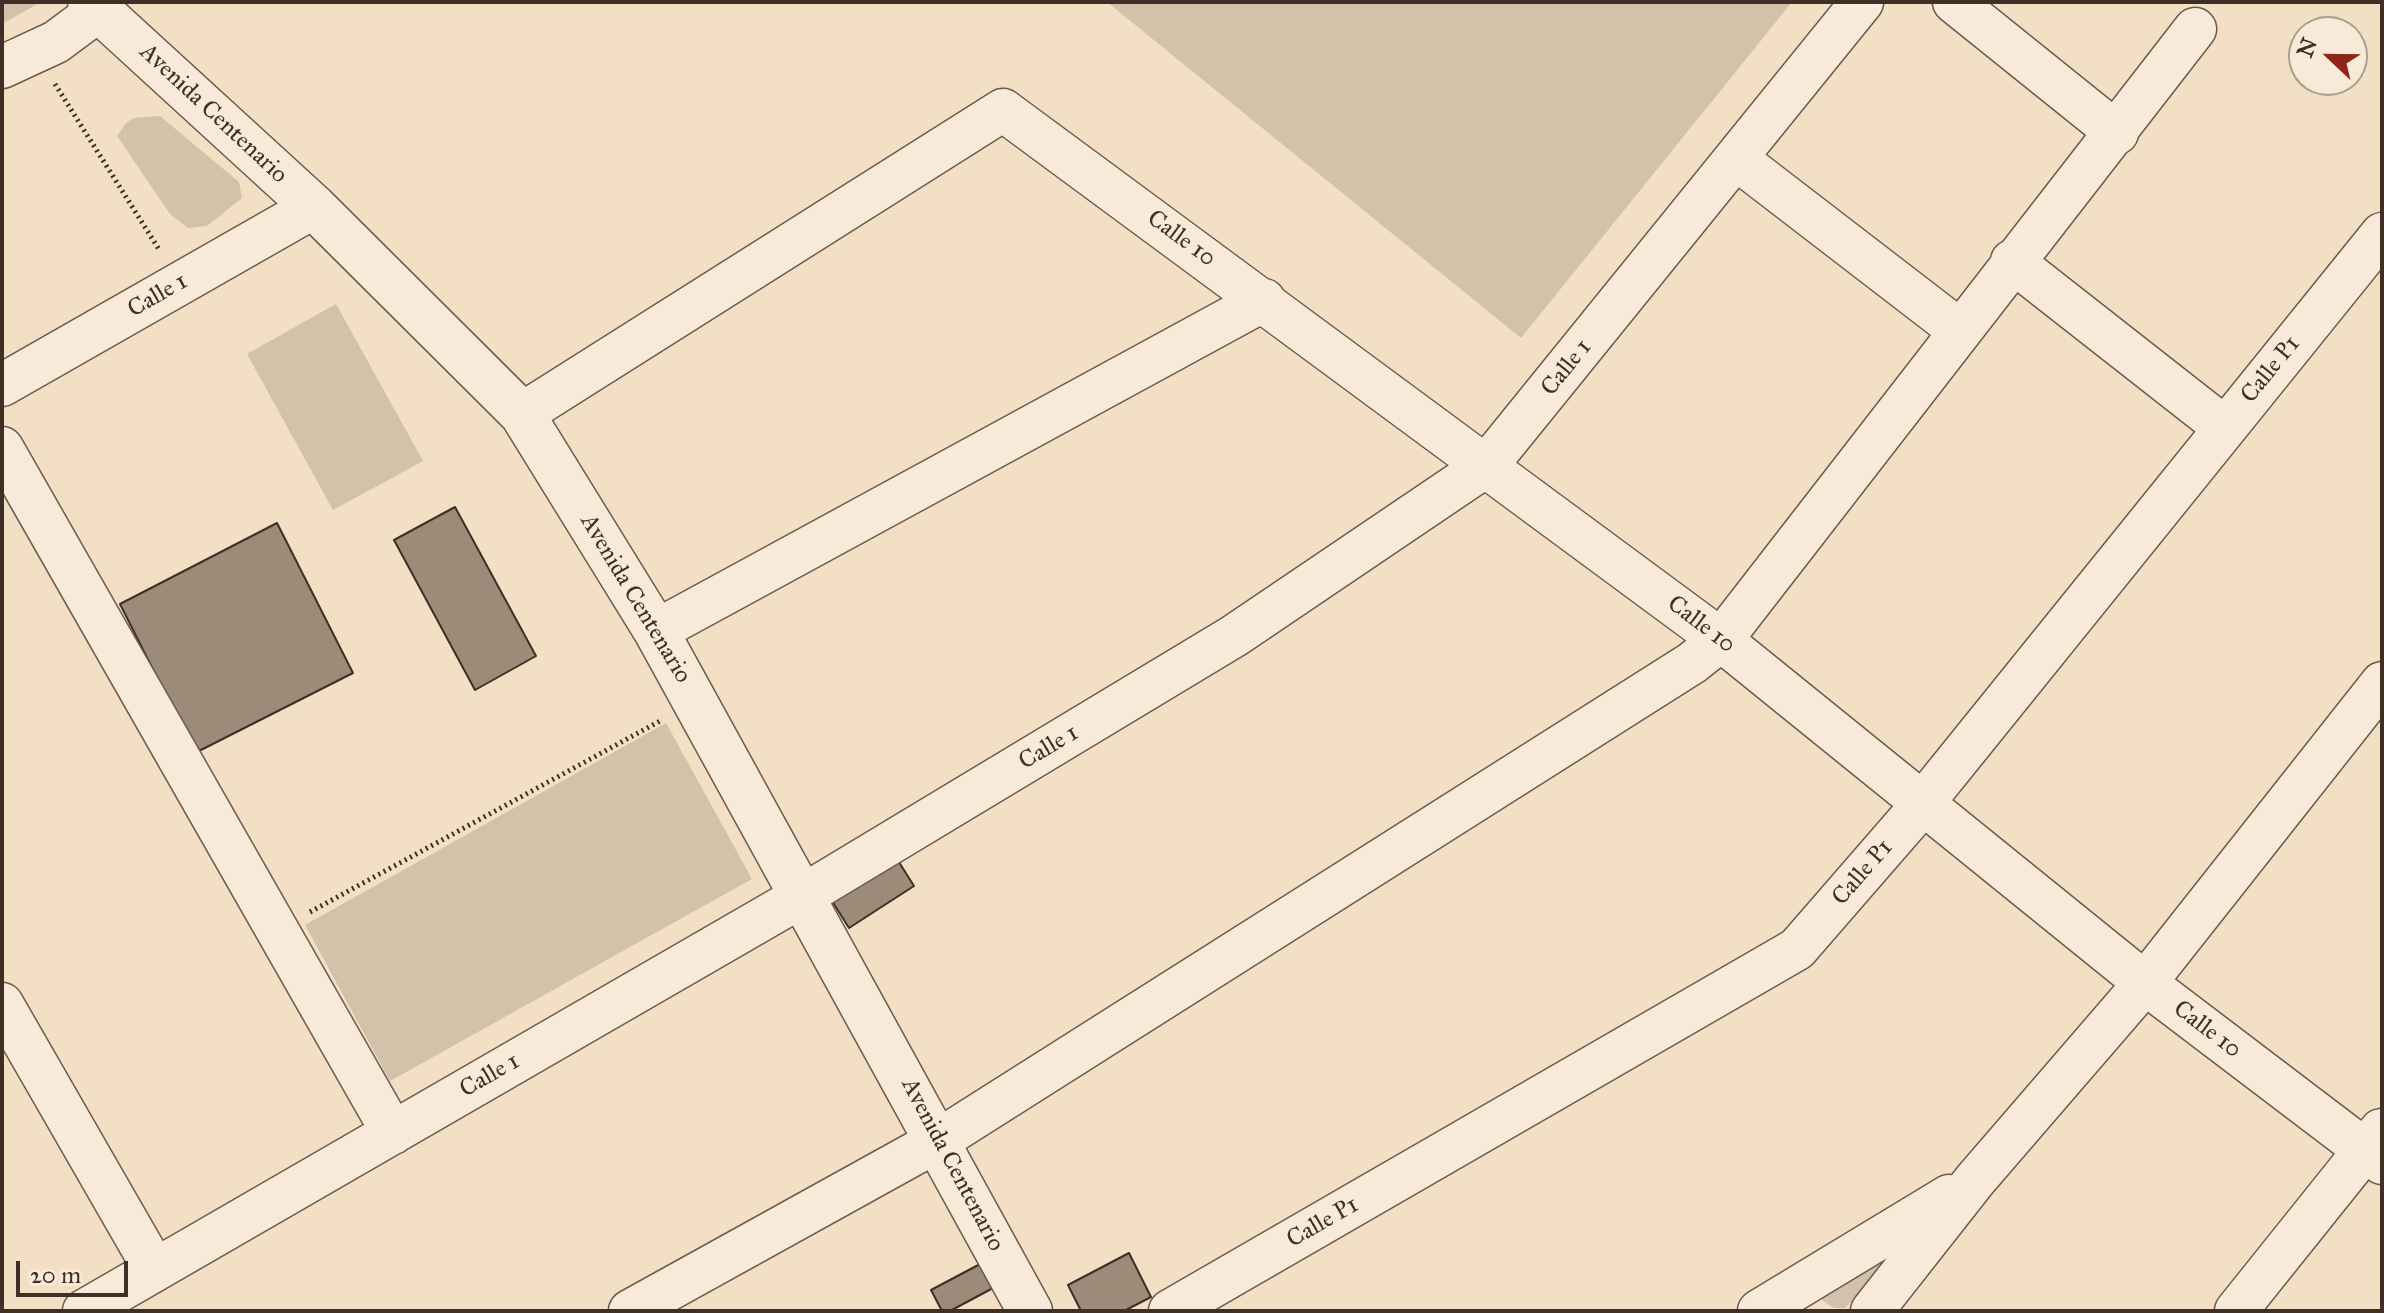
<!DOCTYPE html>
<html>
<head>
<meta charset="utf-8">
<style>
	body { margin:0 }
	#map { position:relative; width:2384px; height:1313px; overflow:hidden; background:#f2dfc4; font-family:"IM FELL Great Primer",serif }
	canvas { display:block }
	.frame { position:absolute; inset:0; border:4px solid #3e2f27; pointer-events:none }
	.north { position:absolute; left:2288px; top:16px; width:80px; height:80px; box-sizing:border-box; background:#f7ead9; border:2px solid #ad9f92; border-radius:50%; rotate:292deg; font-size:22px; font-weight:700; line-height:32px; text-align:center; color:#3e2f27 }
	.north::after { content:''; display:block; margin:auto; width:28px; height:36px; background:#8f2418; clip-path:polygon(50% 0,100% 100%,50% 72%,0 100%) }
	.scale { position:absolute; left:16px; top:1261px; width:112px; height:36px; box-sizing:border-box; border:4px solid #3e2f27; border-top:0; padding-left:10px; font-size:24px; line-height:28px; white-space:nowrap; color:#3e2f27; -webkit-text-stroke:6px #f7ead9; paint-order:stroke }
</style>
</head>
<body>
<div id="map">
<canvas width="2384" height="1313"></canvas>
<div class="frame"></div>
<div class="north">N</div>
<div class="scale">20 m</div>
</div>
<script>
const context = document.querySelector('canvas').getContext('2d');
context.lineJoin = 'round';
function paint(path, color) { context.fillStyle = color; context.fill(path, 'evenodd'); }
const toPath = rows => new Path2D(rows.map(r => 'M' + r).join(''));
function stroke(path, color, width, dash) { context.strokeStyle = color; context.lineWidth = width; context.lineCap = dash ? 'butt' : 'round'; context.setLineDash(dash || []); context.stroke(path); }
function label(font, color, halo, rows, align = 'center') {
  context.font = font + ' "IM FELL Great Primer",serif'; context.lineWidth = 7; context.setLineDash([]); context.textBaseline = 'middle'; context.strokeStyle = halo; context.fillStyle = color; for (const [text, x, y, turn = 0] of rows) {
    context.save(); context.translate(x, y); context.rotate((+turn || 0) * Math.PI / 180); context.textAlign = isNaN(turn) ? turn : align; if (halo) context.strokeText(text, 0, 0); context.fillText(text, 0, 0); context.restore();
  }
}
paint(toPath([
	[2,2,41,2,2,24],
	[1107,2,1792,2,1521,338],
	[160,116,239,182,242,198,207,226,188,228,170,214,117,136,126,123,134,118],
	[336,304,423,461,333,510,247,354],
	[666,723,752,879,390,1081,305,925],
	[1922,1229,1845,1308,1834,1308,1822,1300,1821,1290]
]), '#d3c1a9');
const building = toPath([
	[455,507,536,656,475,690,394,540,455,507],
	[277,523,353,673,195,753,120,604,277,523],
	[892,851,914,886,849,928,827,893,892,851],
	[1129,1253,1151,1297,1124,1311,1081,1311,1068,1285,1129,1253],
	[982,1263,995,1287,950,1311,942,1311,931,1290,982,1263]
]);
paint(building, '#9c8b79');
stroke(building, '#3e2f27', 2);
const minor = toPath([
	[1954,2,2117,133],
	[2,67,56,42,99,10],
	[1738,160,1959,330],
	[2012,261,2225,428],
	[2,385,314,207],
	[522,414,1003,110,1721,640,2145,983,2382,1163],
	[2,448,393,1133],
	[656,631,1264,300],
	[2,1004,155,1270],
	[84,1311,804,895,1234,636,1487,465,1862,2],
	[630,1311,939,1140,1692,663,1721,640,2195,29],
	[1170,1311,1797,949,1909,820,2382,234],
	[1759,1311,1949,1196],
	[1872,1311,1975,1180,2145,983,2382,683],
	[2236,1311,2381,1130]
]);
const tertiary = toPath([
	[90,2,314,207,522,414,656,631,1030,1311]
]);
stroke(minor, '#6b5b4e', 45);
stroke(tertiary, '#6b5b4e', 47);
stroke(toPath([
	[55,84,160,251],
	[310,912,660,721]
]), '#3e2f27', 5, [2, 4]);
stroke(minor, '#f7ead9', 42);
stroke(tertiary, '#f7ead9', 44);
label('24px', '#3e2f27', '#f7ead9', [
	["Avenida Centenario",213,114,43],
	["Calle 10",1181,239,36],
	["Calle 1",158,296,-30],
	["Calle 1",1567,368,-51],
	["Calle P1",2271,370,-51],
	["Avenida Centenario",635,599,59],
	["Calle 10",1701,625,37],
	["Calle 1",1049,748,-31],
	["Calle P1",1863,873,-49],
	["Calle 10",2207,1030,37],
	["Calle 1",490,1076,-30],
	["Avenida Centenario",952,1165,62],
	["Calle P1",1323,1223,-30]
]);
</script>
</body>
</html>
